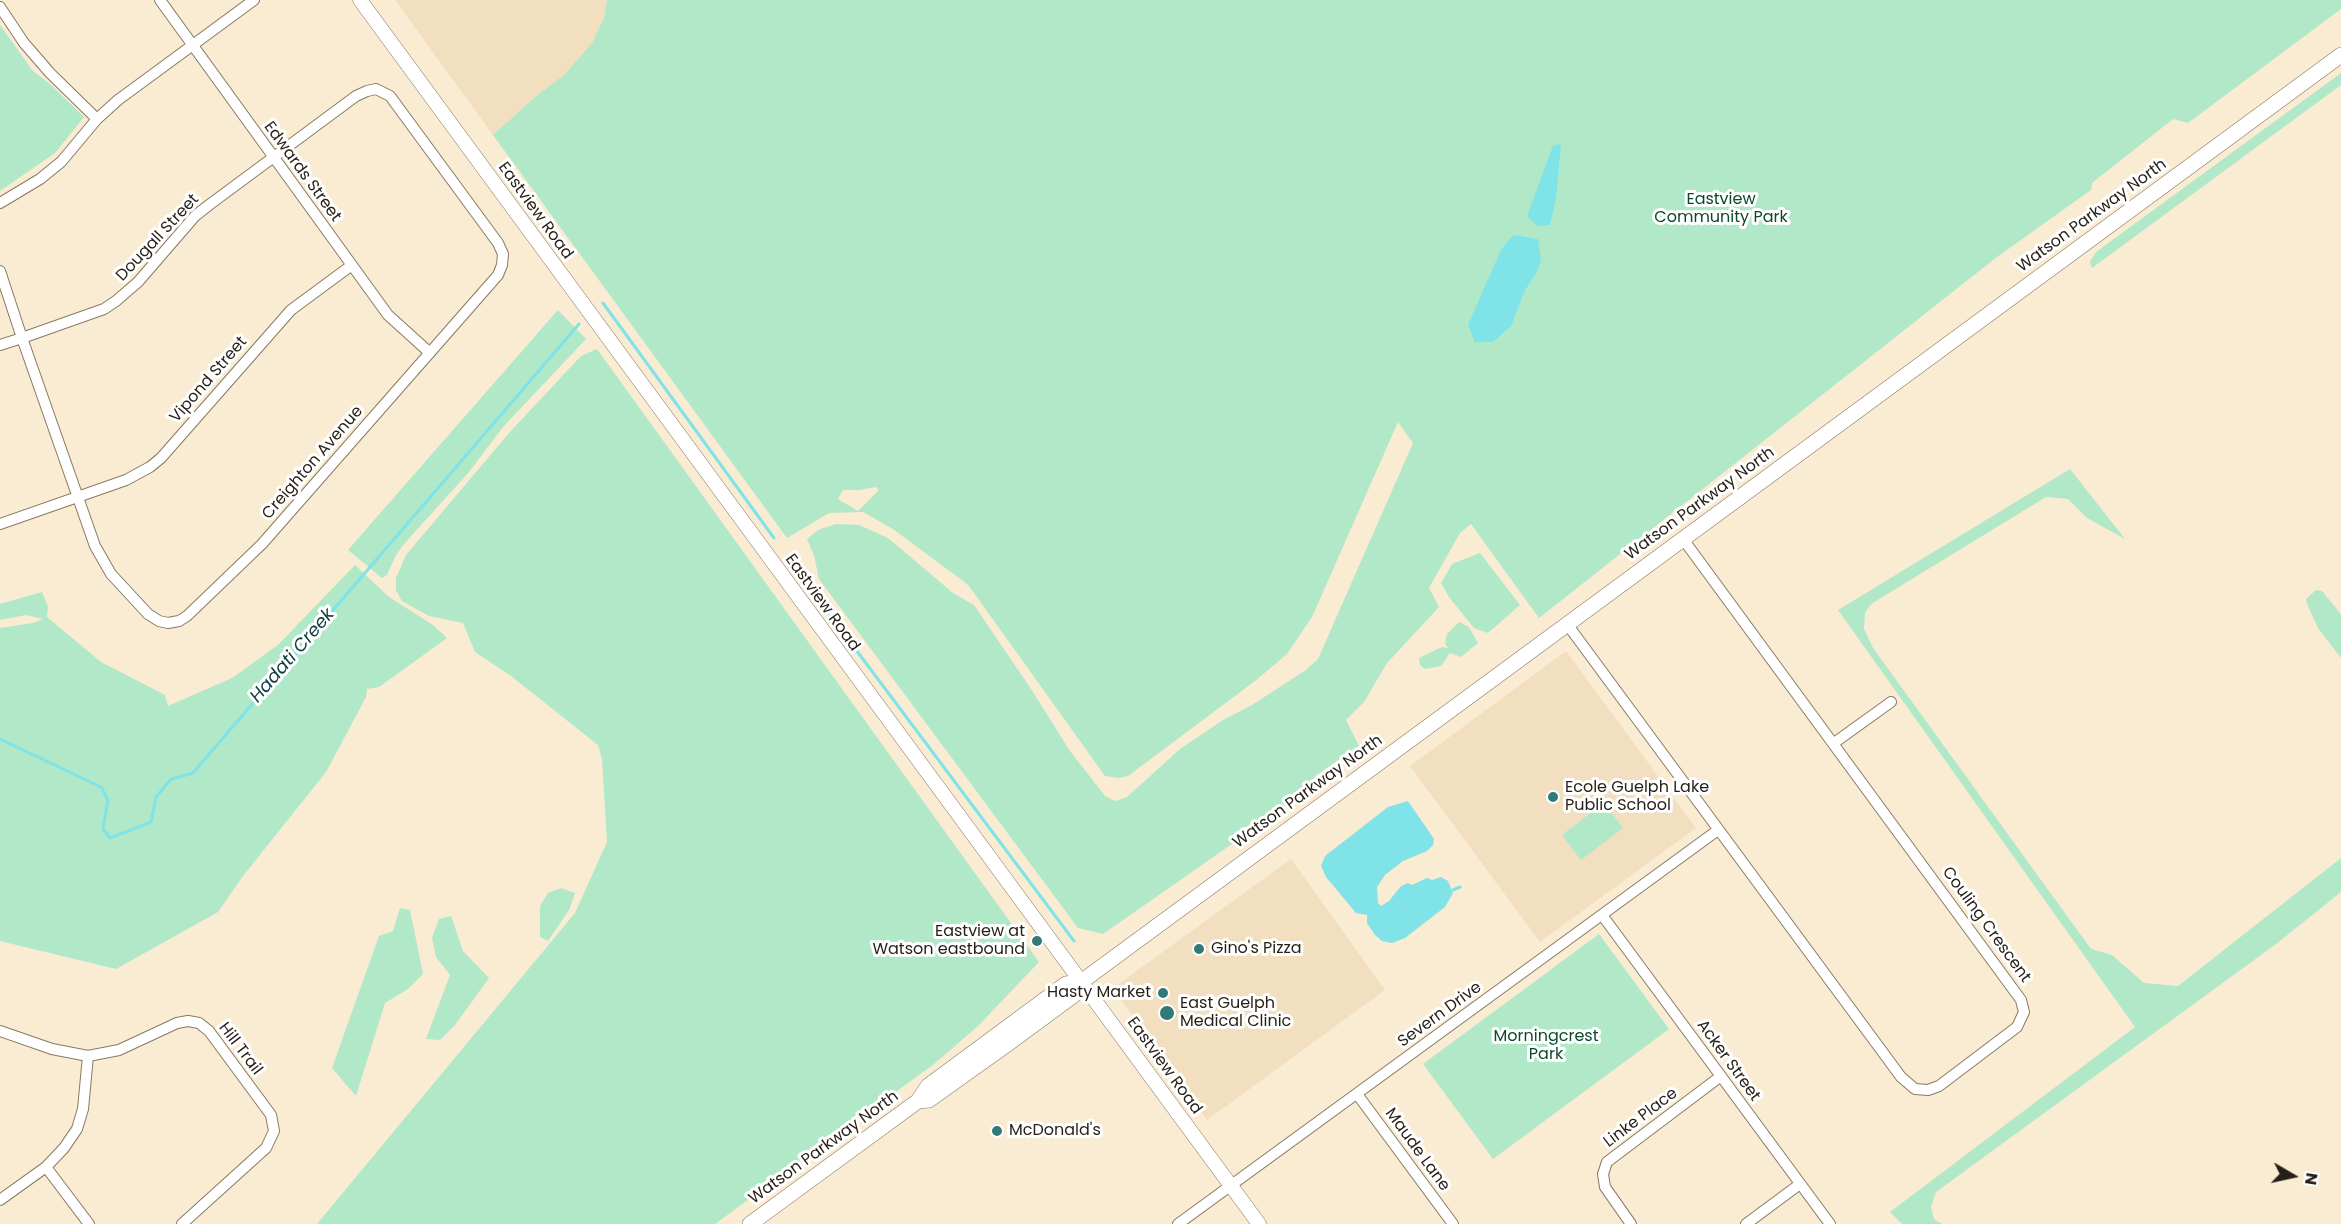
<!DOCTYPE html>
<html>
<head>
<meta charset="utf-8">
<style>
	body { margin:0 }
	#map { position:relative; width:2341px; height:1224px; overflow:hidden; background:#faebd3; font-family:Poppins,sans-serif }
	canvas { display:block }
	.north { position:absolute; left:2263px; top:1146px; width:60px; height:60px; -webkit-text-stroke:4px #fff; paint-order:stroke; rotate:99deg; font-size:16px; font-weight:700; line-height:24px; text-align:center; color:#251f16 }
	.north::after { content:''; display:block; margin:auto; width:21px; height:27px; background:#251f16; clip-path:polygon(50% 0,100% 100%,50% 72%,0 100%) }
</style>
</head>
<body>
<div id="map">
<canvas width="2341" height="1224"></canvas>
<div class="north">N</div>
</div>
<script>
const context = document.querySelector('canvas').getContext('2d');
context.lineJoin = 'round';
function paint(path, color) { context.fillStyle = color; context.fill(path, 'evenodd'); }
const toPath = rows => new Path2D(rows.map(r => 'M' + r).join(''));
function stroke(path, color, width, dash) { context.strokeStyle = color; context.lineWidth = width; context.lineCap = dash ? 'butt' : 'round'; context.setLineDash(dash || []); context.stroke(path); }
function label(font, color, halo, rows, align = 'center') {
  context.font = font + ' Poppins,sans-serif'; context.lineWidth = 6; context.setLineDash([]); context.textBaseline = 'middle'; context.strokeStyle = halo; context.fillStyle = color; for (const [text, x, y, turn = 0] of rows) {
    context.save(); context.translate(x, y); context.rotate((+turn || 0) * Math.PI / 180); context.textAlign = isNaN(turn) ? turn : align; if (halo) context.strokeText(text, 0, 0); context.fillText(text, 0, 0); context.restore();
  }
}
paint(toPath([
	[395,0,607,0,604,18,592,43,564,75,535,97,493,135],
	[1566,651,1696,828,1540,942,1410,766],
	[1291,859,1385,990,1207,1120,1113,988]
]), '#f1dfc0');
paint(toPath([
	[607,0,2341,0,2341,9,2188,123,2173,119,2092,183,2091,190,1997,257,1539,618,1471,524,1460,533,1429,588,1439,607,1387,663,1364,702,1346,720,1359,746,1315,776,1305,793,1103,934,1078,928,819,579,814,555,807,539,818,530,836,524,859,525,888,538,953,593,974,605,1031,689,1070,751,1105,796,1115,801,1127,797,1180,749,1223,720,1252,705,1306,670,1318,659,1413,443,1398,422,1312,617,1287,654,1255,681,1128,776,1118,778,1105,776,969,586,963,581,893,529,863,512,829,513,787,538,493,135,535,97,564,75,592,43,604,18],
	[876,487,879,490,858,511,838,499,843,490,859,490],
	[0,25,32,70,50,84,84,117,55,153,0,191],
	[2341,73,2341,85,2092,268,2090,262,2096,252],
	[558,310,586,339,503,427,469,472,404,544,396,555,387,575,382,578,348,550],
	[597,349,1039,962,978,1026,934,1064,715,1224,317,1224,575,913,607,842,602,759,598,745,511,676,475,652,463,623,429,616,402,601,396,590,396,578,406,555,509,433,581,356],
	[2070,469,2125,539,2087,518,2068,499,2046,497,1871,604,1865,613,1864,629,1873,648,2091,949,2112,955,2144,983,2178,986,2341,858,2341,892,2276,944,1936,1192,1931,1206,1934,1219,1942,1224,1902,1224,1890,1212,2135,1027,1838,610],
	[1480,553,1520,605,1488,633,1474,628,1449,597,1441,583,1452,564],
	[355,565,389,597,433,625,447,638,379,687,367,689,366,697,326,772,243,876,218,912,116,969,0,941,0,628,33,623,43,619,26,615,0,620,0,604,42,592,48,607,47,617,101,662,165,695,168,706,232,678,278,645],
	[2316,590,2322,591,2341,614,2341,658,2318,628,2308,606,2306,599],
	[1459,622,1469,627,1478,643,1461,657,1450,653,1441,666,1425,669,1420,665,1419,658,1442,647,1448,648,1445,644,1447,634],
	[1604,803,1623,828,1581,860,1562,835],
	[561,888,575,893,569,910,548,941,540,937,540,906,548,893],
	[400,908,410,910,423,974,408,989,385,1003,356,1096,332,1068,379,936,393,931],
	[451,916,463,951,489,978,455,1025,440,1040,426,1039,450,975,436,957,432,938,439,919],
	[1599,934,1669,1029,1493,1159,1423,1064]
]), '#b0e8c8');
paint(toPath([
	[1561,144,1556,198,1550,225,1538,226,1527,216,1553,146],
	[1513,235,1538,239,1541,261,1535,275,1525,290,1511,326,1493,342,1475,342,1468,325,1501,250],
	[1408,801,1434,839,1433,845,1427,851,1403,861,1385,875,1377,887,1378,903,1381,906,1389,901,1401,886,1408,883,1412,885,1427,878,1432,880,1441,877,1448,881,1453,893,1445,907,1405,938,1392,943,1382,941,1375,935,1367,923,1367,915,1356,913,1326,877,1321,866,1325,856,1388,807]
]), '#7fe3e8');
stroke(toPath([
	[603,303,774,538],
	[788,559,1074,941],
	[0,739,101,787,108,800,103,829,110,838,151,822,156,797,171,779,193,773,579,324],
	[1453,890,1460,887]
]), '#7fe3e8', 3);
const minor = toPath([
	[160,0,388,315,430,353],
	[0,7,24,43,50,73,97,119],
	[0,203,40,179,61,162,97,119,118,100,254,0],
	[0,271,22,338,95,546,111,574,148,614,159,621,168,623,179,621,187,616,262,544,498,275,502,265,503,254,498,243,390,96,376,89,367,91,356,96,209,205,195,216,138,282,116,301,104,309,22,338,0,345],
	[0,524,126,480,150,467,161,458,291,310,352,265],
	[1567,624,1901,1077,1915,1089,1928,1090,1939,1086,2017,1027,2024,1012,2021,1000,1683,539],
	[1834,743,1891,702],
	[1602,915,1830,1224],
	[0,1031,52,1049,88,1056,119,1050,177,1023,188,1021,199,1023,209,1031,271,1115,274,1131,266,1148,182,1224],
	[1357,1094,1453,1224],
	[46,1167,89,1224],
	[0,1200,46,1167,64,1148,77,1129,83,1109,88,1056],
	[1178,1224,1718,830],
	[1631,1224,1605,1187,1603,1174,1607,1162,1721,1076],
	[1746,1224,1800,1184]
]);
const tertiary = toPath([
	[360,0,1259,1224]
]);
const secondary = toPath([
	[918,1101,929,1100,1009,1043,1074,995,1081,982],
	[750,1224,918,1101,928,1086,1066,984,1081,982,2341,55]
]);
stroke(minor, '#877a64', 12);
stroke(tertiary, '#877a64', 15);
stroke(secondary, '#877a64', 16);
stroke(minor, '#fff', 10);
stroke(tertiary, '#fff', 14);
stroke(secondary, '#fff', 15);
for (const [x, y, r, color] of [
	[1553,797,6,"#317a78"],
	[1037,941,6,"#317a78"],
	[1199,949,6,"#317a78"],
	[1163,993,6,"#317a78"],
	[1167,1013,8,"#317a78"],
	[997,1131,6,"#317a78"]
]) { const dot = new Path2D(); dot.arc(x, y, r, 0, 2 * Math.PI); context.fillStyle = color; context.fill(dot); stroke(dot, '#fff', 2); }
label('16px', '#251f16', '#fff', [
	["Edwards Street",302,172,54],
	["Eastview Road",535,211,54],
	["Watson Parkway North",2092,216,-36],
	["Dougall Street",158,238,-47],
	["Vipond Street",209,380,-49],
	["Creighton Avenue",313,463,-49],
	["Watson Parkway North",1700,504,-36],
	["Eastview Road",822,603,54],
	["Watson Parkway North",1308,792,-36],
	["Couling Crescent",1986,925,54],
	["Severn Drive",1440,1015,-36],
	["Hill Trail",240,1049,53],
	["Acker Street",1728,1061,54],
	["Eastview Road",1164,1066,54],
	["Linke Place",1641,1118,-37],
	["Watson Parkway North",824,1148,-36],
	["Maude Lane",1417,1150,54]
]);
label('16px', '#0c482e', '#fff', [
	["Eastview",1721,200],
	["Community Park",1721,218],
	["Morningcrest",1546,1037],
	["Park",1546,1055]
]);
label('16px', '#251f16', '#fff', [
	["Ecole Guelph Lake",1565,788],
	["Public School",1565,806],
	["Eastview at",1025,932,"right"],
	["Watson eastbound",1025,950,"right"],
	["Gino's Pizza",1211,949],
	["Hasty Market",1151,993,"right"],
	["East Guelph",1180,1004],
	["Medical Clinic",1180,1022],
	["McDonald's",1009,1131]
], 'left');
label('italic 18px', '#0d3d3f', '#fff', [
	["Hadati Creek",293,656,-49]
]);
</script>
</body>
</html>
